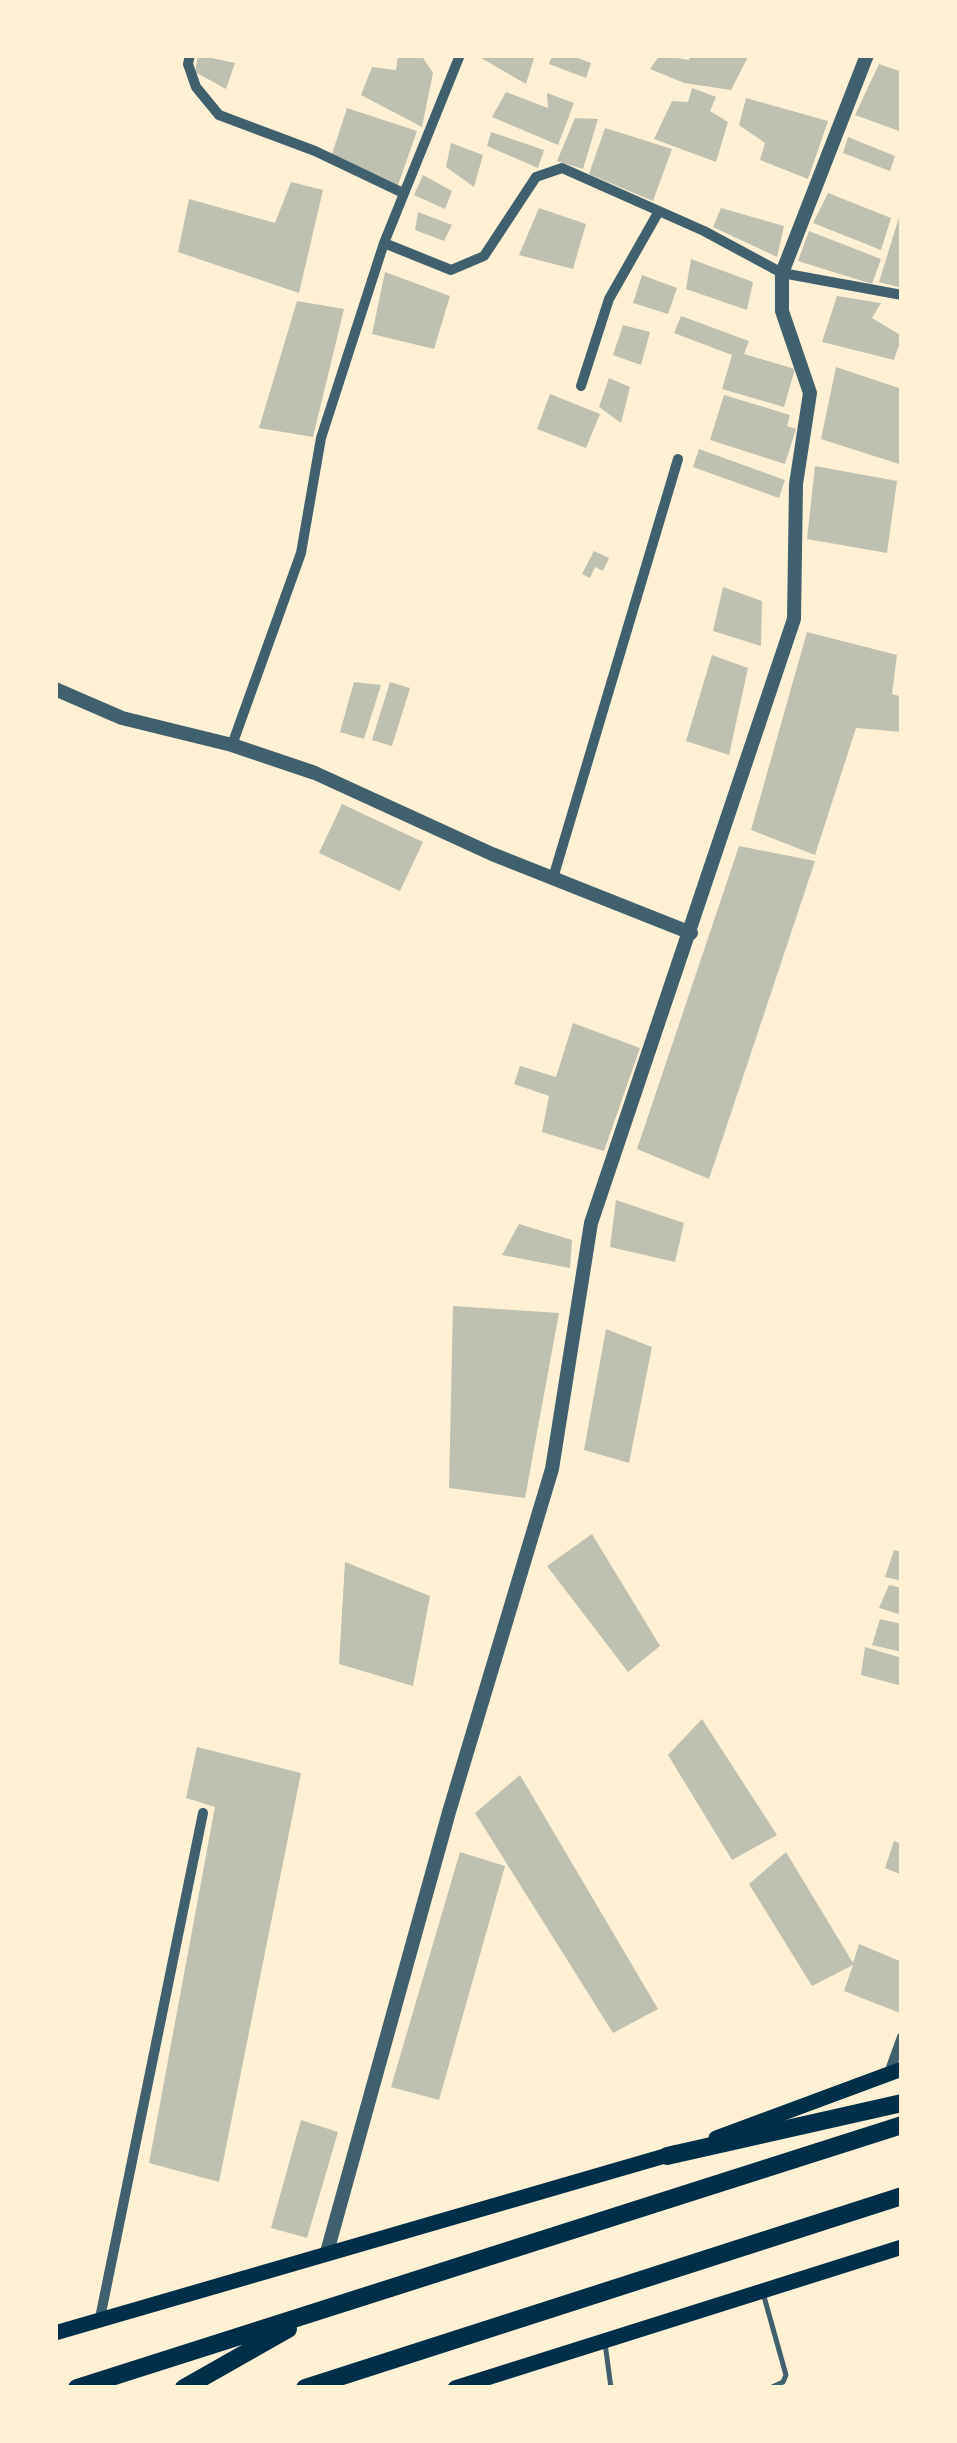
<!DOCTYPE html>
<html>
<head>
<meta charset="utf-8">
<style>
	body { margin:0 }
	#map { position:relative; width:957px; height:2443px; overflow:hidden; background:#fdf0d5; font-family:Roboto,sans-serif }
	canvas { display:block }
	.frame { position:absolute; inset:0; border:58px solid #fdf0d5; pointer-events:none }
</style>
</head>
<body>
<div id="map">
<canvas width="957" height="2443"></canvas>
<div class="frame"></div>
</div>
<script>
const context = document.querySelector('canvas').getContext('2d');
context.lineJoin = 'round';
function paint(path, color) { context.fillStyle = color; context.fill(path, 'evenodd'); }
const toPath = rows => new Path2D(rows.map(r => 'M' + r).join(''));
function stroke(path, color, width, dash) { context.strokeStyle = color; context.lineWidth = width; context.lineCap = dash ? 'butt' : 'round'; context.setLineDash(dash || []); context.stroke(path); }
paint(toPath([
	[198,55,235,63,226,89,195,72],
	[398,55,423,58,433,73,422,127,361,95,372,67,396,70],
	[476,55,535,55,526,84],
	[552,55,570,55,591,63,586,78,549,64],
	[660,55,689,60,691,55,749,55,731,90,684,83,650,69],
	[879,64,902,72,902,132,855,115],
	[692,88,716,97,710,111,728,122,716,162,654,139,672,101,688,102],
	[506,92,548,108,547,93,574,103,558,145,492,117],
	[746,98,828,121,808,179,760,160,765,143,739,125],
	[347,108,417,131,398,185,332,154],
	[575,118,598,119,583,169,557,161],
	[605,128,672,149,653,201,589,174],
	[491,132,544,150,538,168,487,146],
	[848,137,895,156,890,171,843,153],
	[451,143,483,155,474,187,446,167],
	[423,175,452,191,445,209,414,195],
	[291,182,323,190,299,293,178,252,189,199,275,223],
	[828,193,891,218,881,250,813,223],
	[539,208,586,224,573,269,519,255],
	[721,208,784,226,777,257,713,227],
	[901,211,902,211,902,288,879,282],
	[418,212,452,225,444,241,415,230],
	[809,231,881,259,872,284,798,261],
	[691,259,753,282,747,310,686,289],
	[385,272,450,296,434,349,372,334],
	[642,275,677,288,668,314,633,303],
	[837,296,881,303,872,318,902,336,894,360,822,342],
	[297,301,344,309,313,437,259,428],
	[681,316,749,341,744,354,795,369,784,407,722,389,732,355,674,333],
	[623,325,650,332,641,365,613,355],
	[836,367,902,389,902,465,821,439],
	[609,378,630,387,621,423,599,407],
	[550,394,600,414,586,448,537,429],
	[724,395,790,415,787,426,796,429,785,464,710,440],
	[699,449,785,480,779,498,693,467],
	[815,466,897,481,887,553,807,539],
	[594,551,609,558,603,571,595,567,590,578,582,574],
	[723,587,762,601,761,646,713,631],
	[807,632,897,655,892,694,902,697,902,732,856,728,815,855,751,830],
	[712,655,748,668,729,755,686,741],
	[354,682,381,685,364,739,340,732],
	[390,682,410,688,392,746,372,740],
	[342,804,423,842,400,891,319,853],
	[739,846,815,861,709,1179,637,1149],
	[573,1023,640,1048,604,1151,542,1132,549,1096,514,1084,520,1066,556,1077],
	[616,1200,684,1223,675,1262,610,1247],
	[519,1224,572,1240,570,1268,502,1255],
	[453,1306,559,1313,525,1498,449,1488],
	[606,1329,652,1347,629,1463,584,1450],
	[592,1534,660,1646,628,1672,547,1566],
	[894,1550,902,1552,902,1581,885,1577],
	[345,1562,430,1596,413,1686,339,1664],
	[889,1585,902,1588,902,1615,879,1608],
	[880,1619,902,1624,902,1652,872,1645],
	[865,1647,902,1658,902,1686,861,1675],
	[702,1719,777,1835,732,1860,668,1755],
	[197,1747,301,1773,219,2182,149,2163,215,1807,186,1798],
	[520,1775,658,2009,613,2033,475,1813],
	[894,1841,902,1844,902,1875,885,1868],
	[460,1852,505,1866,439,2100,391,2087],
	[786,1852,853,1963,859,1944,902,1962,900,2013,844,1991,853,1965,812,1986,749,1884],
	[301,2120,338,2132,307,2238,271,2228]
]), '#bec0b2');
stroke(toPath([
	[763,2293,786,2375,783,2382,770,2388],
	[605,2343,611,2388]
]), '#3f606c', 5);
stroke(toPath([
	[190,55,188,64,196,87,219,115,315,151,401,192],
	[384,243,451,270,484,256,536,177,562,168,704,231,782,273,902,295],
	[581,386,609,299,659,211],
	[232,745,301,553,321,438,384,243,460,55],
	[553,878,678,459],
	[889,2073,902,2037],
	[100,2318,203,1813]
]), '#3f606c', 10);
stroke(toPath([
	[55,689,122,718,232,745,315,773,492,854,691,933],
	[327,2252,449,1812,552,1469,591,1223,794,619,796,484,810,393,782,311,782,273,867,55]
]), '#3f606c', 14);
stroke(toPath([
	[716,2138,902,2069],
	[55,2333,675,2153],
	[455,2388,902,2247]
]), '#003049', 15);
stroke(toPath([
	[667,2156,902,2103],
	[77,2388,902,2125],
	[184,2388,288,2329],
	[305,2388,902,2196]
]), '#003049', 18);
</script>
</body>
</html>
